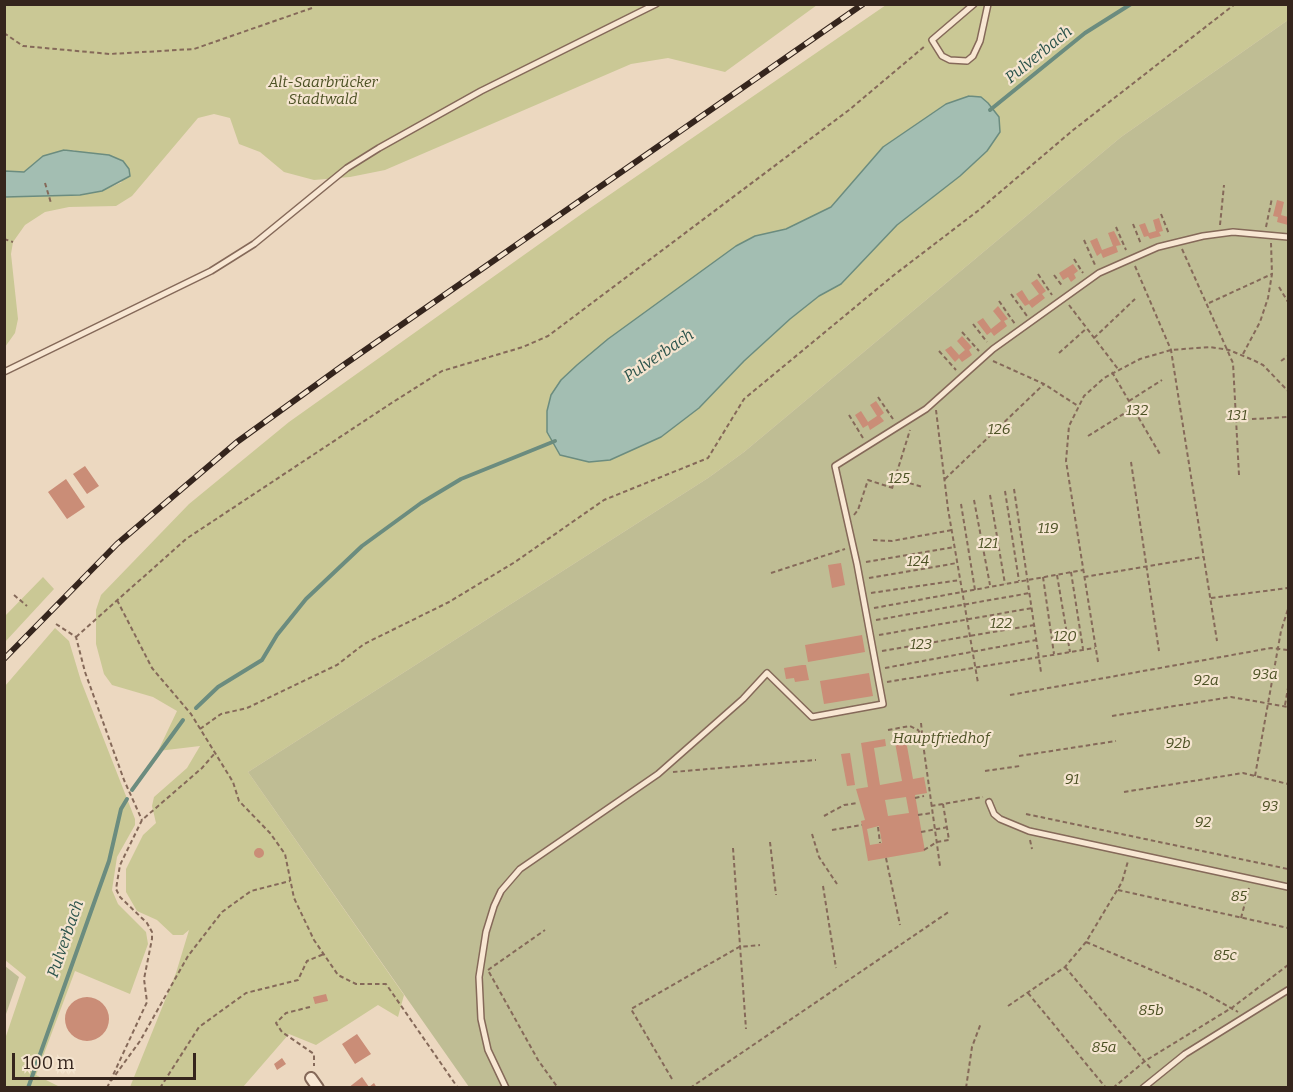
<!DOCTYPE html>
<html>
<head>
<meta charset="utf-8">
<style>
	body { margin:0 }
	#map { position:relative; width:1293px; height:1092px; overflow:hidden; background:#ecd8c0; font-family:Bitter,serif }
	canvas { display:block }
	.frame { position:absolute; inset:0; border:6px solid #35251d; pointer-events:none }
	.scale { position:absolute; left:12px; top:1053px; width:184px; height:27px; box-sizing:border-box; border:3px solid #35251d; border-top:0; padding-left:8px; font-size:18px; line-height:21px; white-space:nowrap; color:#35251d; -webkit-text-stroke:4px #f4e4cf; paint-order:stroke }
</style>
</head>
<body>
<div id="map">
<canvas width="1293" height="1092"></canvas>
<div class="frame"></div>
<div class="scale">100 m</div>
</div>
<script>
const context = document.querySelector('canvas').getContext('2d');
context.lineJoin = 'round';
function paint(path, color) { context.fillStyle = color; context.fill(path, 'evenodd'); }
const toPath = rows => new Path2D(rows.map(r => 'M' + r).join(''));
function stroke(path, color, width, dash) { context.strokeStyle = color; context.lineWidth = width; context.lineCap = dash ? 'butt' : 'round'; context.setLineDash(dash || []); context.stroke(path); }
function label(font, color, halo, rows, align = 'center') {
  context.font = font + ' Bitter,serif'; context.lineWidth = 4.5; context.setLineDash([]); context.textBaseline = 'middle'; context.strokeStyle = halo; context.fillStyle = color; for (const [text, x, y, turn = 0] of rows) {
    context.save(); context.translate(x, y); context.rotate((+turn || 0) * Math.PI / 180); context.textAlign = isNaN(turn) ? turn : align; if (halo) context.strokeText(text, 0, 0); context.fillText(text, 0, 0); context.restore();
  }
}
paint(toPath([
	[5,5,817,5,725,72,668,58,631,64,385,170,350,177,314,180,284,172,260,152,239,144,230,118,214,114,198,118,132,196,116,206,69,207,45,212,25,225,13,242,11,254,18,319,15,333,5,347,5,197,80,195,102,191,122,182,74,150,43,156,24,172,5,171],
	[886,5,1288,5,1288,20,1121,137,744,452,708,478,248,772,404,995,398,1017,378,1005,316,1045,289,1034,243,1087,130,1087,176,973,189,930,183,935,173,935,157,920,137,911,126,892,126,869,143,835,156,823,152,806,154,797,187,768,200,746,158,751,177,711,153,697,112,685,104,674,96,644,96,610,101,595,189,504,289,422,583,213],
	[981,97,999,117,1000,132,987,151,960,176,897,225,841,284,819,296,790,319,744,361,699,408,661,437,755,236,786,229,831,207,883,147,946,104],
	[43,577,54,589,5,642,5,616],
	[55,628,69,641,81,681,135,819,135,825,117,857,112,890,118,904,146,932,148,944,130,994,75,971,36,1075,60,1087,5,1087,5,1039,26,977,5,960,5,686]
]), '#cac895');
paint(toPath([
	[1288,20,1288,1087,469,1087,248,772,708,478,744,452,1121,137],
	[5,966,19,977,5,1017]
]), '#bfbd94');
const water = toPath([
	[969,96,981,97,988,103,999,117,1000,132,987,151,960,176,897,225,841,284,819,296,790,319,744,361,699,408,661,437,610,460,589,462,560,455,547,432,547,411,551,395,561,380,577,365,608,339,736,246,755,236,786,229,831,207,883,147,946,104,969,96],
	[64,150,109,155,123,161,129,169,130,176,102,191,80,195,5,197,5,171,24,172,43,156,64,150]
]);
paint(water, '#a3beb2');
stroke(water, '#6b8c7f', 1.5);
stroke(toPath([
	[990,110,1085,33,1131,4],
	[196,708,218,687,262,660,277,635,306,599,362,546,421,503,461,479,555,441],
	[132,790,183,720],
	[28,1088,109,861,121,809,127,799]
]), '#6b8c7f', 4);
paint(toPath([
	[1277,200,1284,202,1281,215,1288,217,1288,225,1277,222,1278,217,1273,216],
	[1159,218,1163,231,1159,232,1161,236,1150,239,1148,236,1144,237,1139,225,1145,223,1149,233,1156,231,1153,220],
	[1114,231,1121,245,1116,246,1118,252,1103,258,1101,253,1097,256,1090,241,1097,238,1102,250,1113,246,1108,233],
	[1073,264,1078,271,1074,274,1076,278,1071,282,1068,277,1063,280,1059,273],
	[1037,279,1046,291,1042,294,1045,298,1032,308,1029,304,1025,306,1016,294,1022,290,1029,301,1039,294,1031,283],
	[998,306,1008,319,1004,321,1007,326,994,336,991,332,987,335,977,322,983,318,991,329,1001,321,993,311],
	[962,336,972,347,969,350,972,355,962,362,959,358,955,362,945,350,951,346,959,355,965,350,957,341],
	[876,401,884,413,880,416,884,421,870,430,868,425,863,428,855,415,861,411,868,422,877,416,870,405],
	[85,466,99,486,87,494,73,474],
	[66,479,85,507,67,519,48,492],
	[841,563,845,585,832,588,828,565],
	[862,635,865,652,808,662,805,645],
	[802,665,806,665,809,680,795,682,794,678,786,679,784,668],
	[869,673,873,696,824,704,820,681],
	[905,735,913,779,924,777,927,793,915,795,925,851,868,861,861,821,865,820,856,789,868,787,861,743,885,739,886,746,874,748,880,785,902,781,894,737],
	[906,797,909,813,888,816,885,800],
	[879,826,882,843,870,845,867,829],
	[850,753,855,785,847,786,841,754],
	'254 853a5 5 0 1 1 10 0a5 5 0 1 1-10 0Z',
	[326,994,328,1001,315,1004,313,997],
	'65 1019a22 22 0 1 1 44 0a22 22 0 1 1-44 0Z',
	[357,1034,371,1054,355,1064,342,1044],
	[282,1058,286,1064,277,1070,274,1064],
	[362,1077,369,1087,374,1083,377,1088,348,1088]
]), '#ca8d77');
const lane = toPath([
	[974,4,932,40,942,56,950,60,967,61,973,56,980,41,988,4],
	[4,372,211,271,254,244,347,168,379,148,481,91,656,4],
	[989,802,994,814,1000,819,1029,831,1288,887],
	[506,1088,488,1050,481,1019,479,977,486,932,494,906,501,891,520,869,658,774,743,699,767,673,812,717,883,704,857,564,835,466,926,409,993,349,1099,273,1158,247,1203,236,1233,232,1288,237],
	[1143,1088,1185,1054,1288,990]
]);
const street = toPath([
	[311,1078,318,1088]
]);
stroke(lane, '#856959', 8);
stroke(street, '#856959', 14);
stroke(toPath([
	[4,33,23,46,110,54,194,49,312,8],
	[45,183,51,203],
	[1161,214,1169,234],
	[1133,224,1141,244],
	[1220,225,1224,185],
	[1116,227,1126,250],
	[1266,227,1272,198],
	[4,239,13,242],
	[1084,240,1095,265],
	[1182,249,1233,363,1239,475],
	[1074,259,1083,273],
	[1135,266,1171,350,1217,641],
	[1038,274,1052,295],
	[1054,275,1063,287],
	[1279,287,1288,302],
	[1011,294,1027,316],
	[999,301,1015,324],
	[1209,303,1272,274],
	[1069,305,1118,369],
	[973,324,987,342],
	[962,332,979,351],
	[1094,338,1135,299],
	[939,351,956,370],
	[1059,353,1087,328],
	[1243,354,1260,322,1268,298,1272,274,1271,243],
	[993,361,1044,384,1078,406],
	[1281,361,1288,356],
	[1112,372,1161,456],
	[878,397,893,419],
	[1129,401,1162,380],
	[936,410,948,509,978,683],
	[849,415,863,438],
	[1237,420,1288,417],
	[1088,436,1133,408],
	[1131,462,1159,651],
	[895,479,923,487],
	[945,479,1044,384],
	[892,488,910,430],
	[1014,489,1041,672],
	[1005,491,1019,581],
	[990,495,1005,584],
	[974,500,990,585],
	[961,504,975,590],
	[854,515,858,510,868,480,896,489],
	[873,540,892,541,952,530],
	[866,562,955,547],
	[1071,572,1083,649],
	[771,573,845,549],
	[1057,575,1070,652],
	[1043,577,1054,654],
	[1084,577,1203,557],
	[869,578,957,563],
	[871,593,960,580],
	[14,595,27,606],
	[1211,598,1288,588],
	[117,600,152,668,191,714,233,782,239,801,270,833,285,854,294,898,314,940,338,975,356,984,386,984,458,1088],
	[874,608,1083,570],
	[876,620,1030,593],
	[56,624,76,637,85,672,124,780,142,820],
	[879,635,1032,608],
	[76,637,186,539,390,404,442,371,523,347,548,336,849,110,925,46],
	[882,651,1034,625],
	[1098,662,1066,461,1069,426,1084,396,1104,378,1140,359,1171,350,1210,347,1229,350,1253,360,1263,365,1288,391],
	[885,668,1036,640],
	[887,682,1095,648],
	[1010,695,1271,648,1288,650],
	[1285,705,1288,688],
	[1112,716,1231,697,1288,707],
	[921,723,922,733],
	[200,729,221,714,247,708,337,665,364,644,449,602,515,562,604,500,708,458,744,399,894,275,979,210,1072,131,1235,4],
	[888,730,910,726,918,730,922,736,940,866],
	[1019,756,1116,741],
	[985,771,1020,766],
	[673,772,816,760],
	[1255,776,1281,631,1288,609],
	[1124,792,1243,773,1288,784],
	[915,798,924,796],
	[931,806,983,797],
	[1026,814,1288,869],
	[918,815,932,813],
	[824,816,844,805,858,803],
	[878,827,880,843],
	[832,830,862,825],
	[921,832,948,827],
	[812,834,819,857,837,884],
	[1030,840,1032,849],
	[770,842,776,895],
	[733,848,746,1029],
	[924,850,937,842,949,840,943,804],
	[886,858,900,925],
	[823,886,836,968],
	[1118,890,1288,928],
	[1241,918,1249,888],
	[1086,942,1201,991,1238,1012],
	[1065,967,1152,1070],
	[488,970,545,930],
	[489,972,538,1060,558,1088],
	[1028,993,1106,1088],
	[1008,1006,1065,967,1086,942,1122,882,1128,861],
	[310,1007,286,1013,276,1023,282,1032,314,1054,314,1066],
	[672,1079,631,1009,739,947,760,945],
	[111,1081,140,1041,188,956,222,912,251,891,290,881],
	[107,1088,147,1002,144,979,152,939,152,932,147,923,120,897,116,889,120,865,142,820,202,768,215,753],
	[160,1088,199,1027,246,993,298,980,307,961,324,954],
	[690,1088,950,911],
	[966,1088,972,1047,981,1023],
	[1113,1088,1145,1061,1233,1007,1288,965]
]), '#856959', 2, [4.5, 3]);
stroke(lane, '#f8e7d3', 5);
stroke(street, '#f8e7d3', 10);
const rail = toPath([
	[4,659,117,544,237,442,345,364,863,4]
]);
stroke(rail, '#35251d', 6);
stroke(rail, '#f4e4cf', 4, [11]);
label('italic 15px', '#4c5124', '#f4e4cf', [
	["Alt-Saarbrücker",323,83],
	["Stadtwald",323,100],
	["132",1137,411],
	["131",1237,416],
	["126",999,430],
	["125",899,479],
	["119",1048,529],
	["121",988,544],
	["124",918,562],
	["122",1001,624],
	["120",1065,637],
	["123",921,645],
	["93a",1265,675],
	["92a",1206,681],
	["Hauptfriedhof",941,739],
	["92b",1178,744],
	["91",1072,780],
	["93",1270,807],
	["92",1203,823],
	["85",1239,897],
	["85c",1225,956],
	["85b",1151,1011],
	["85a",1104,1048]
]);
label('italic 16px', '#2c544c', '#f4e4cf', [
	["Pulverbach",1039,55,-39],
	["Pulverbach",659,356,-34],
	["Pulverbach",66,939,-71]
]);
</script>
</body>
</html>
